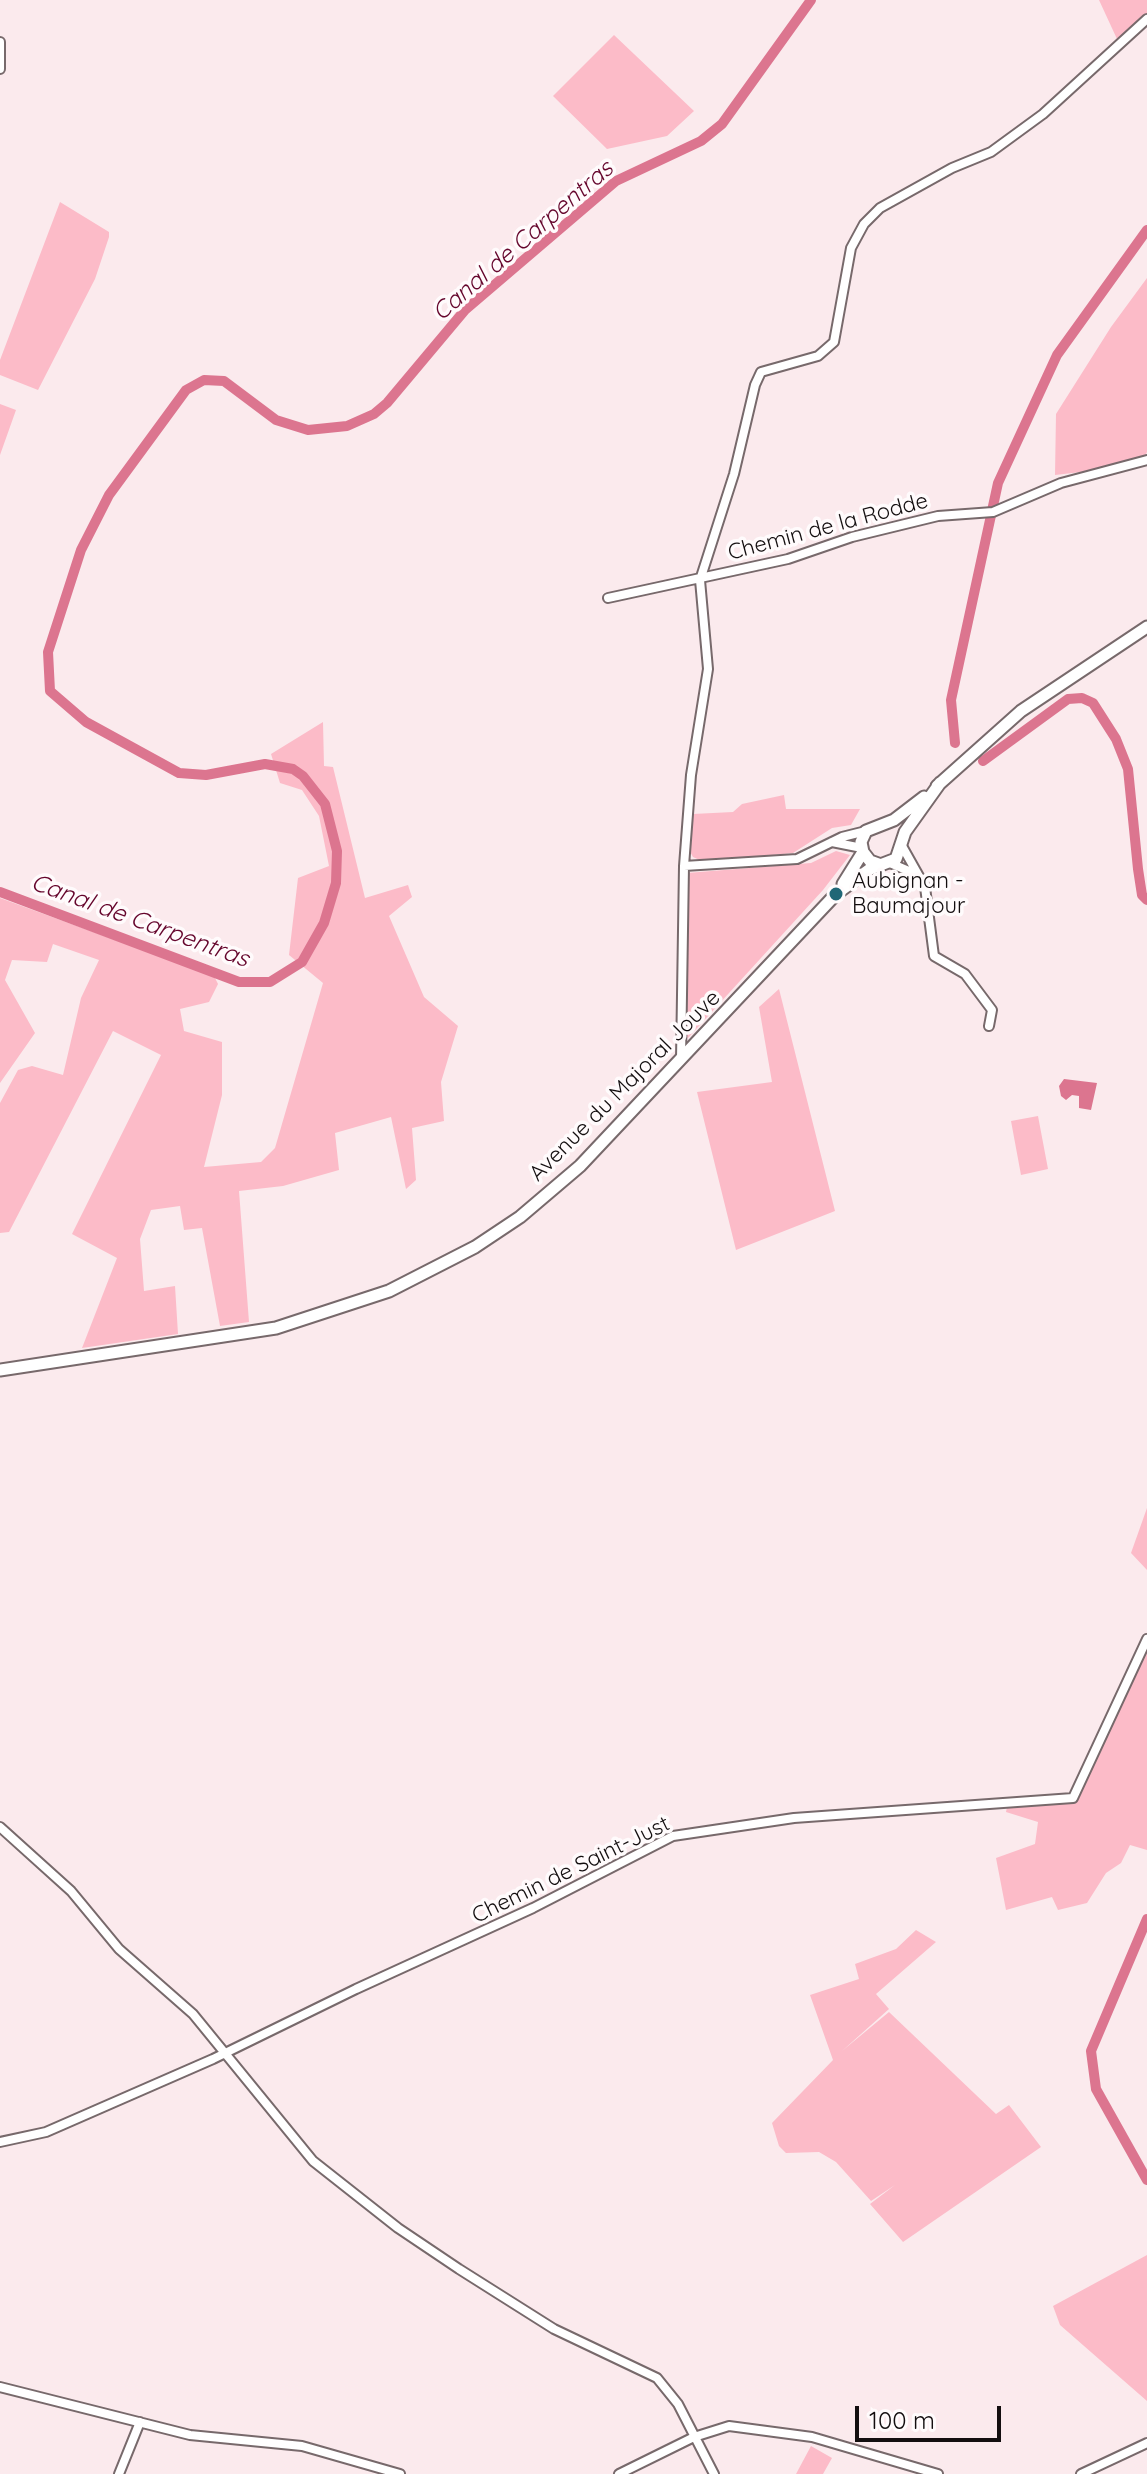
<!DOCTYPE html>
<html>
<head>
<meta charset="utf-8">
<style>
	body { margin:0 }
	#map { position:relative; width:1147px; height:2474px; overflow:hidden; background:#fbeaed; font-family:Quicksand,sans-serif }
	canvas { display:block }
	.scale { position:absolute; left:855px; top:2406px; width:146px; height:36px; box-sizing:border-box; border:4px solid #130e0f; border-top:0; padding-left:10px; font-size:24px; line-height:28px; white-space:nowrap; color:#130e0f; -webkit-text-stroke:6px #fffbfc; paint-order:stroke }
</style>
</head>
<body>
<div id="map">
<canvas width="1147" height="2474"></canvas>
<div class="scale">100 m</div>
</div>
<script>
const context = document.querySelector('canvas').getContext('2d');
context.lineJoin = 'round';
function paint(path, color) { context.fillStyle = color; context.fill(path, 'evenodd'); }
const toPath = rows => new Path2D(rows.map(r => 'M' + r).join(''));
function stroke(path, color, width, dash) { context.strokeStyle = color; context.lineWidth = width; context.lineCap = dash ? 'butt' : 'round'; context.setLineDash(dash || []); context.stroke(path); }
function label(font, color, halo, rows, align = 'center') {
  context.font = font + ' Quicksand,sans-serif'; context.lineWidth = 7; context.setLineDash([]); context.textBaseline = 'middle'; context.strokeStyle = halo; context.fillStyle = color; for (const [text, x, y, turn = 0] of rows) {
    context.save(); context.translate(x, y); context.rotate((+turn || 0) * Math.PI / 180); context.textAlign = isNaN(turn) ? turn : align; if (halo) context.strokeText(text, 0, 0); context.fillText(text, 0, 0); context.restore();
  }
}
paint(toPath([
	[1099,0,1147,0,1147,14,1117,39],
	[614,35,694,111,667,136,607,149,553,96],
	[60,202,109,232,109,237,95,279,38,390,0,375,0,360],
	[1147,278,1147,452,1145,456,1081,472,1055,475,1056,414,1111,327],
	[0,404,16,410,0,455],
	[323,722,324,766,333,767,365,898,408,885,412,897,389,916,424,997,458,1026,441,1082,444,1121,412,1128,416,1180,406,1189,391,1117,335,1133,339,1170,283,1186,239,1191,249,1322,220,1326,202,1228,184,1230,180,1206,151,1210,140,1239,144,1291,175,1286,178,1334,82,1348,117,1258,72,1234,161,1055,113,1031,9,1232,0,1233,0,1103,18,1070,32,1066,63,1075,81,998,99,960,53,944,47,962,12,960,5,980,35,1033,0,1083,0,898,214,976,218,984,209,1002,180,1009,184,1031,222,1042,222,1095,204,1167,261,1162,275,1148,323,983,289,955,298,878,329,866,319,816,302,790,280,783,271,754],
	[784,795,786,809,860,809,851,825,832,828,793,853,704,862,693,857,688,848,693,814,733,812,742,804],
	[836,851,850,855,823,890,688,1038,683,1036,687,873,811,863],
	[779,989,835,1211,736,1250,697,1092,772,1082,759,1007],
	[1038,1116,1048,1169,1021,1175,1011,1121],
	[1147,1508,1147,1570,1131,1553],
	[1147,1647,1147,1850,1130,1845,1121,1863,1106,1873,1087,1903,1058,1910,1052,1897,1006,1910,996,1858,1035,1844,1038,1822,1006,1812,1007,1807,1076,1801],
	[916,1930,936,1942,876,1994,889,2009,842,2051,889,2012,996,2114,1009,2105,1041,2147,903,2242,870,2204,895,2185,871,2201,836,2162,819,2152,786,2153,779,2146,772,2123,833,2060,810,1995,859,1979,855,1964,896,1949],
	[1147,2255,1147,2401,1060,2325,1053,2306],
	[811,2446,832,2458,823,2474,796,2474]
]), '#fcbbc8');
paint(toPath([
	[1064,1079,1097,1083,1091,1110,1079,1108,1079,1096,1072,1095,1066,1100,1061,1096,1059,1086]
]), '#dc758f');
stroke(toPath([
	[955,743,951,700,998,483,1057,355,1147,230],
	[983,761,1068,699,1082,698,1093,703,1116,739,1128,769,1138,869,1142,895,1147,900],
	[0,892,239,982,270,982,302,962,324,923,336,883,337,851,325,804,303,776,293,769,265,764,206,775,179,773,86,722,50,691,48,652,81,550,109,495,186,390,204,380,224,381,276,420,308,430,347,426,374,414,387,403,465,310,616,181,701,141,722,124,811,0],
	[1147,1919,1091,2051,1096,2089,1147,2180]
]), '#dc758f', 10);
const street = toPath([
	[0,42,0,69],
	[608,598,788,559,852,537,938,516,993,512,1061,483,1147,460],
	[832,842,862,848],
	[902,846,925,887,934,956,965,974,992,1010,989,1026],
	[890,863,918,875],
	[684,866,797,859,842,837,866,831],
	[681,1059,684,866,691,775,708,669,700,580,734,474,755,385,761,372,818,356,834,342,851,248,864,224,880,208,952,168,991,152,1043,114,1147,19],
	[0,1827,71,1891,119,1949,193,2014,313,2161,398,2228,459,2269,554,2329,657,2378,678,2404,714,2474],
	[0,2142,46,2132,213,2059,356,1989,533,1908,673,1836,794,1818,1073,1798,1147,1639],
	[0,2387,190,2435,302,2446,400,2474],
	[119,2474,140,2422],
	[619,2474,694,2437,729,2426,812,2437,938,2474],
	[1081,2474,1147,2443]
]);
const secondary = toPath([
	[937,786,1021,711,1147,627],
	[881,865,870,861,863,852,861,842,866,831,894,820,924,797],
	[843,884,863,852],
	[0,1370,276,1328,389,1291,475,1247,520,1217,580,1166,836,894,870,869,896,859,905,832,940,783]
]);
stroke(street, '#77696b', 12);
stroke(secondary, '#77696b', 15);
stroke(street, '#fff', 8);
stroke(secondary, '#fff', 11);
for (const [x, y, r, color] of [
	[836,894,8,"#206776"]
]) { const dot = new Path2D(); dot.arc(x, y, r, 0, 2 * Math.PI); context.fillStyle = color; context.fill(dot); stroke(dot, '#fffbfc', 3); }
label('22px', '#130e0f', '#fffbfc', [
	["Chemin de la Rodde",828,527,-15],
	["Avenue du Majoral Jouve",625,1086,-45],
	["Chemin de Saint-Just",571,1870,-26]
]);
label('22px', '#130e0f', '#fffbfc', [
	["Aubignan -",852,881],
	["Baumajour",852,906]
], 'left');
label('italic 24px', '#65052c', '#fffbfc', [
	["Canal de Carpentras",523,241,-41],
	["Canal de Carpentras",140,921,20]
]);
</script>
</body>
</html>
